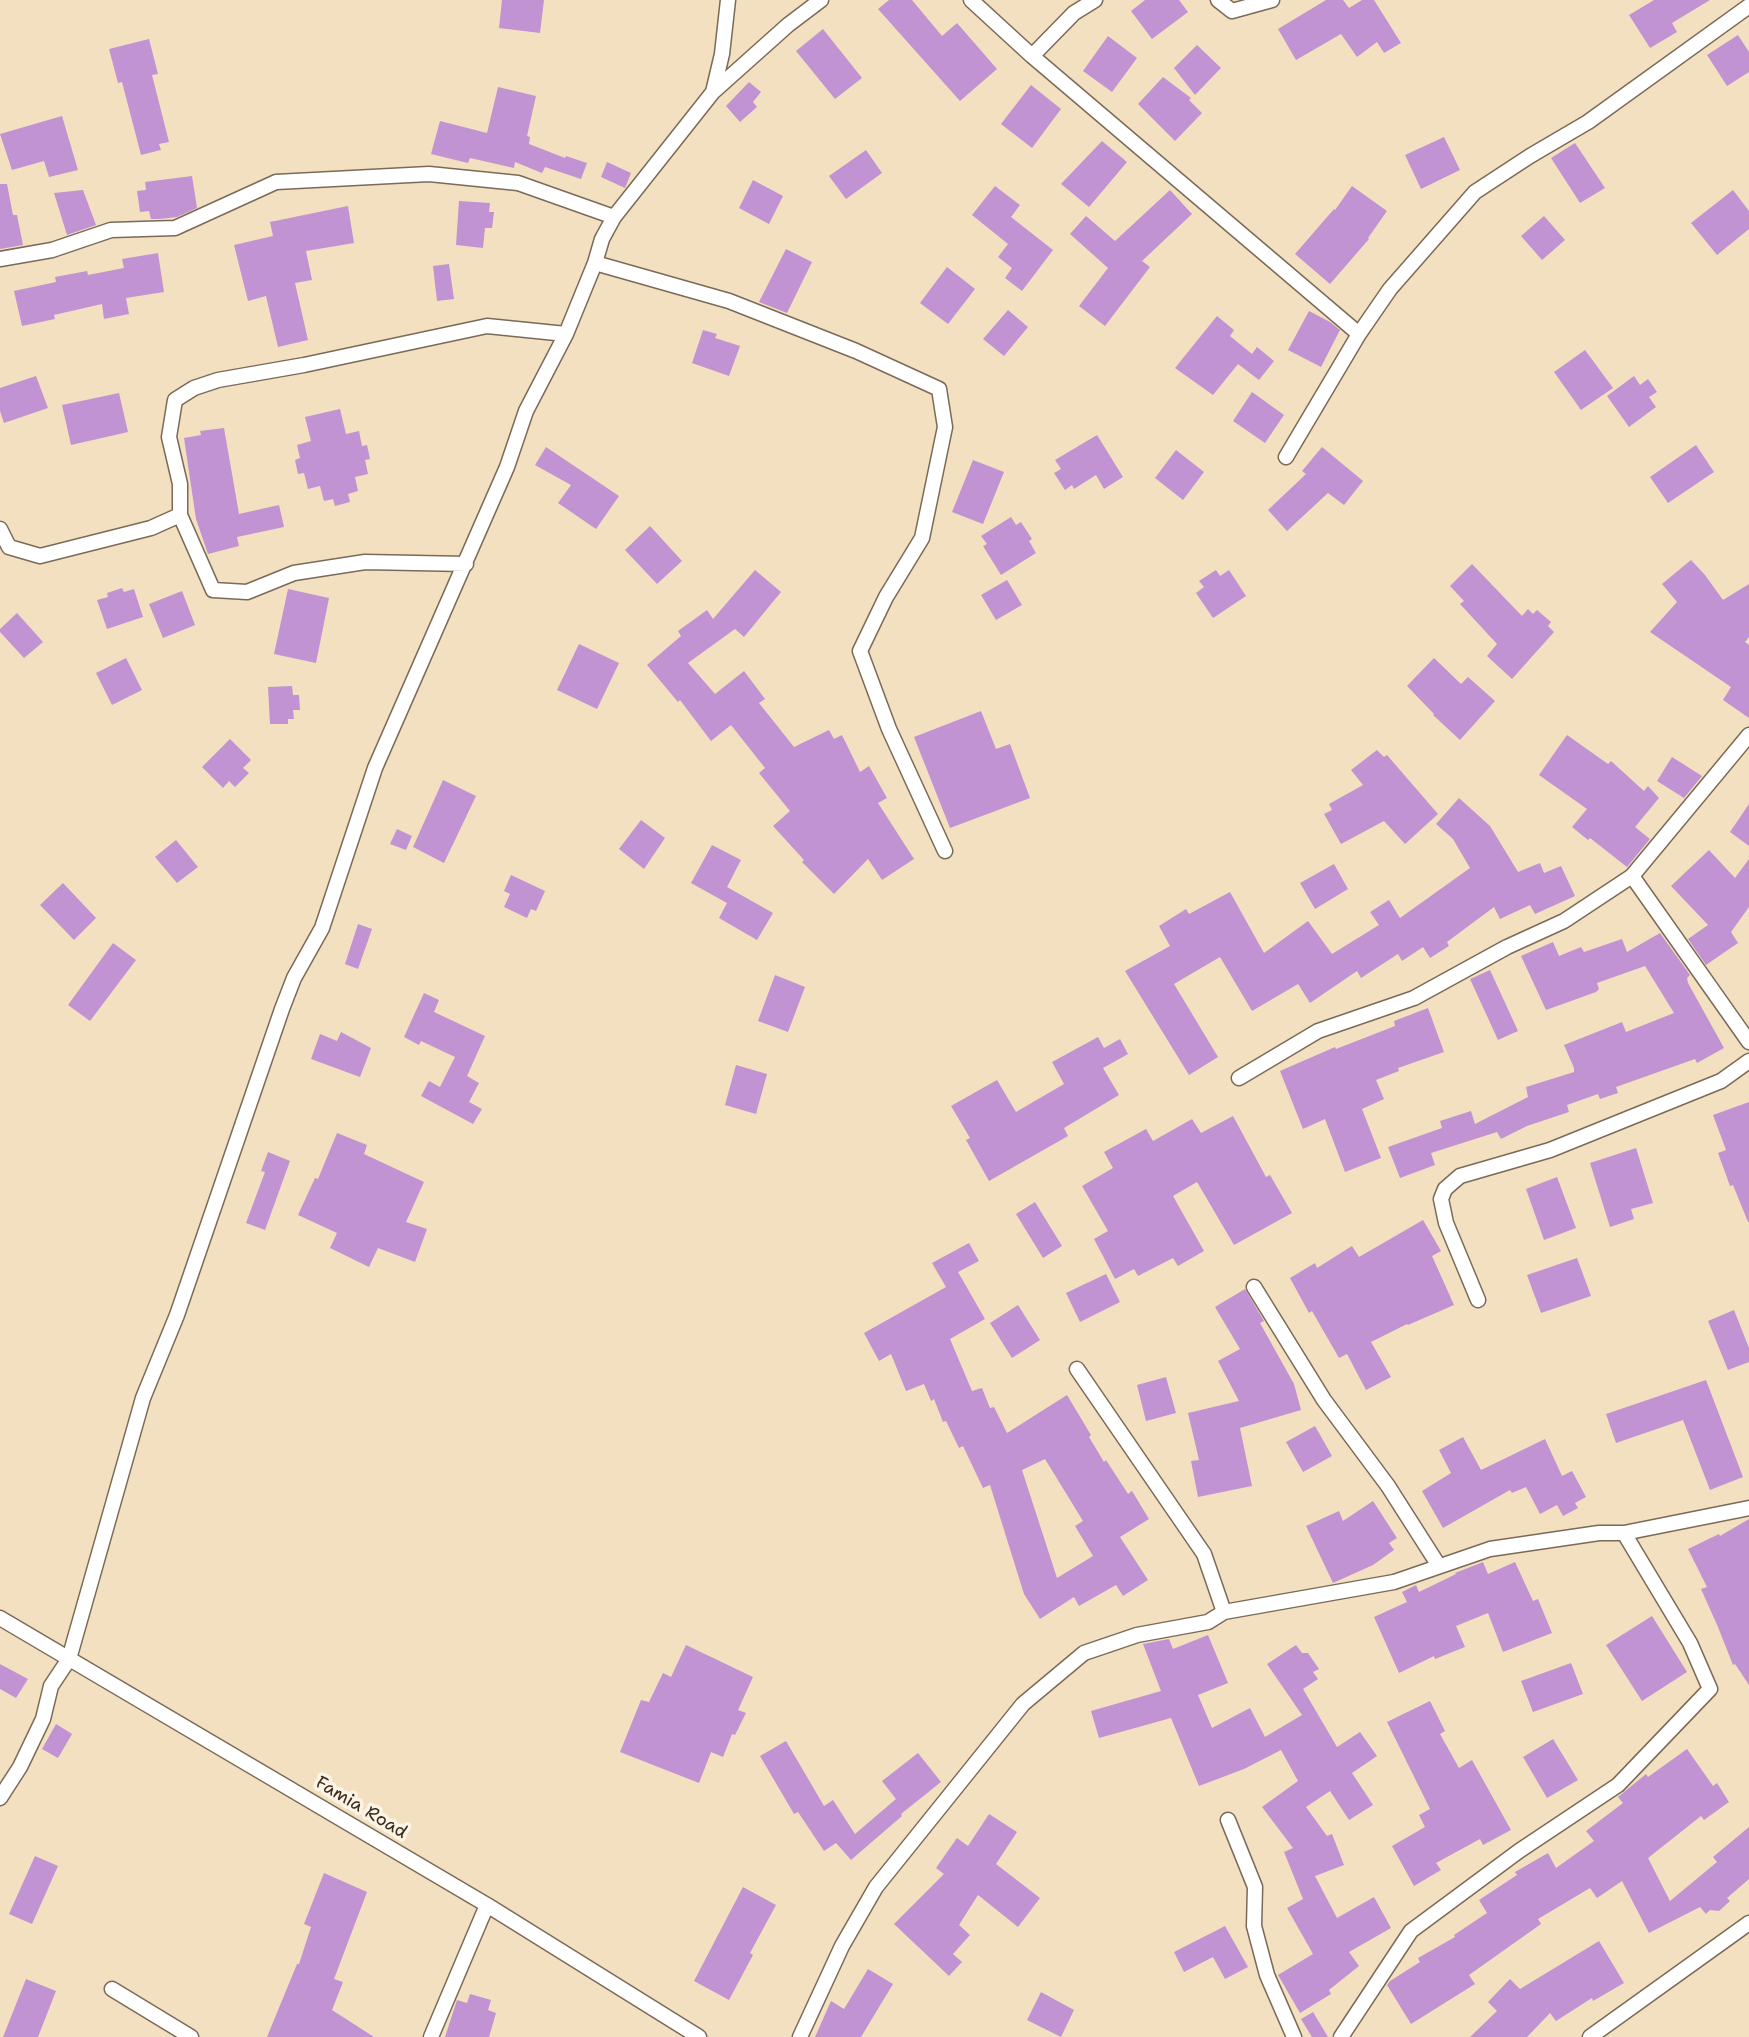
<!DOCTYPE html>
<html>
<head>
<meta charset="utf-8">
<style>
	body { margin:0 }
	canvas { display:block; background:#f2e0c1 }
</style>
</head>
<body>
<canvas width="1749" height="2037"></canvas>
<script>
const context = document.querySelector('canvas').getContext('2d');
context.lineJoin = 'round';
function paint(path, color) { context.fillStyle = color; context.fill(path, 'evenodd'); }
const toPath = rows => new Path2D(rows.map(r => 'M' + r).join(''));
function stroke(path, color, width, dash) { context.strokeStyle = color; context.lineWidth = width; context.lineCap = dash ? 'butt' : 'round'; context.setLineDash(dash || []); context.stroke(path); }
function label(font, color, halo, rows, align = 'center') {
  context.font = font + ' "Shantell Sans",sans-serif'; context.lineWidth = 7; context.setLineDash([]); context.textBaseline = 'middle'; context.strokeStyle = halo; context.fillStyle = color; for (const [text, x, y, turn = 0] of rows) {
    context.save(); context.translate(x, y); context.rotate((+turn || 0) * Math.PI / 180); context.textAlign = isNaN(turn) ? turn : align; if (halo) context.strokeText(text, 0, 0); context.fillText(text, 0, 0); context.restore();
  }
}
paint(toPath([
	[502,0,544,0,540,33,499,28],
	[889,0,912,0,942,36,957,23,997,69,960,101,878,9],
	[1145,0,1179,0,1188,12,1152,39,1131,11],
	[1326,0,1343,0,1349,8,1362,0,1374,0,1401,43,1384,53,1377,42,1357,57,1341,34,1296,60,1278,29],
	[1654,0,1710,0,1672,23,1677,32,1650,48,1629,15],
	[823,29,862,78,835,99,796,51],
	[1738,35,1749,52,1749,72,1727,86,1707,55],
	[1108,36,1137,58,1112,92,1083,71],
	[149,39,158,74,152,75,169,142,159,144,161,150,141,155,122,82,118,83,109,49],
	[1197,45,1221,68,1195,95,1174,68],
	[1163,77,1191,98,1189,100,1202,113,1175,141,1138,104],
	[749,82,761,92,753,102,757,107,740,122,726,106],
	[1031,85,1061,109,1032,148,1001,124],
	[498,87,536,96,527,136,530,137,529,144,565,158,566,156,587,163,581,179,545,167,542,173,515,162,514,168,470,158,468,163,431,154,440,121,487,133],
	[62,116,78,170,49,177,44,161,12,170,0,134],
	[1444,137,1460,170,1421,189,1405,155],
	[1102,141,1127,162,1089,207,1061,184],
	[1575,143,1605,188,1580,203,1551,158],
	[866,150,882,173,846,199,829,176],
	[607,162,631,173,625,188,601,177],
	[192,176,197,208,177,217,159,219,151,219,149,211,140,212,137,191,146,190,145,182],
	[753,180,783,196,769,224,739,208],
	[0,184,7,184,13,215,17,215,23,245,0,249],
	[995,186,1020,205,1011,217,1053,250,1022,291,1005,278,1012,268,998,257,1008,244,972,215],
	[1352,186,1387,211,1368,238,1369,239,1330,284,1295,254,1334,209,1335,210],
	[83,190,96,225,67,235,54,193],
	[1170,190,1192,214,1142,261,1150,267,1105,326,1079,306,1108,268,1070,234,1086,216,1115,241],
	[1733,190,1749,211,1749,229,1717,255,1691,223],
	[459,201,490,203,489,212,494,212,492,228,485,228,483,248,456,245],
	[348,206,354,243,306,251,312,280,295,283,308,340,278,347,266,296,248,301,234,245,273,236,270,222],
	[1544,216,1565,240,1542,260,1521,236],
	[786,249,812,262,787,313,759,302],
	[158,253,164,292,126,298,129,314,104,319,102,304,54,315,55,319,22,326,14,291,56,282,55,277,87,271,88,275,124,268,122,259],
	[449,264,454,299,437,301,433,266],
	[947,267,975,289,948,324,920,303],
	[1008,310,1028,327,1004,356,983,339],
	[1309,311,1330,322,1340,330,1321,367,1288,350],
	[1217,316,1234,330,1230,336,1252,354,1257,347,1274,361,1259,380,1238,364,1213,395,1175,368],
	[703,330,717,334,715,338,740,346,729,376,692,363],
	[1585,350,1613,388,1581,410,1554,372],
	[36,376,48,408,4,423,0,411,0,388],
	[1634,376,1640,385,1648,379,1657,392,1649,397,1656,407,1629,427,1607,396],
	[1252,392,1284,415,1265,443,1233,421],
	[119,393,128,432,71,445,62,405],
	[340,409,346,434,359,431,362,446,367,445,370,459,365,460,368,474,355,477,358,491,348,494,350,502,335,506,333,499,324,501,320,486,308,489,304,473,298,474,295,460,300,458,297,445,311,441,305,417],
	[224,428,239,514,279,505,284,527,237,537,239,546,208,554,196,519,184,438,201,435,200,431],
	[1097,435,1123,477,1104,489,1096,475,1074,489,1072,485,1065,490,1054,473,1061,469,1055,460],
	[1696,445,1714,472,1668,503,1650,477],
	[546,447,619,496,596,529,558,503,571,485,535,465],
	[1322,447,1363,481,1344,505,1328,493,1287,531,1268,510,1306,474,1302,471],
	[1176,450,1204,472,1183,500,1155,478],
	[973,460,1004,472,983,524,952,512],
	[1011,517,1016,525,1021,522,1032,539,1029,541,1036,553,1001,575,983,546,987,544,981,536],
	[650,526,682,561,657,584,625,550],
	[1691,560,1705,575,1723,600,1749,584,1749,637,1745,642,1749,645,1749,718,1723,700,1731,687,1650,632,1677,602,1662,584],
	[1472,564,1522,616,1528,609,1533,614,1537,610,1551,622,1548,626,1554,632,1512,679,1487,656,1497,644,1460,604,1464,601,1450,586],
	[755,570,781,592,744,637,735,629,688,663,715,694,744,671,765,699,759,703,794,747,829,730,834,739,842,735,860,772,869,766,887,798,878,803,914,859,882,880,868,859,834,894,802,862,804,860,773,826,790,811,759,773,765,768,731,725,711,741,680,700,678,702,647,665,681,636,678,631,707,610,713,619],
	[1216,570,1220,576,1229,570,1246,596,1213,618,1196,593,1204,587,1199,581],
	[1007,580,1022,605,996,620,981,595],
	[122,588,124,592,134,589,143,617,107,629,97,600,108,597,107,593],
	[288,589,329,598,316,663,274,654],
	[182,591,195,625,163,638,149,604],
	[17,613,43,642,24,658,0,632,0,629],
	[579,644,619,663,597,709,557,690],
	[126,658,142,690,112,705,96,673],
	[1434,658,1461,684,1468,677,1495,701,1460,740,1433,715,1434,714,1407,686],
	[292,686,293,695,299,695,300,710,293,710,294,719,288,719,288,724,270,724,268,687],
	[981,711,996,749,1010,744,1030,798,950,828,914,737],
	[1567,735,1608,764,1611,761,1644,791,1648,786,1659,798,1635,827,1650,839,1627,867,1590,838,1588,840,1572,827,1587,809,1539,775],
	[230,739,251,760,243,768,249,773,235,787,229,781,223,788,202,767],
	[1377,750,1384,757,1387,755,1438,814,1405,844,1384,821,1341,844,1324,814,1332,810,1329,804,1363,785,1351,770],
	[1672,757,1702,776,1684,798,1657,781],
	[443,780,476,796,444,863,413,847],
	[1459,798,1490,826,1518,872,1540,863,1544,873,1561,866,1575,896,1535,914,1530,905,1500,919,1494,907,1447,942,1449,946,1430,958,1423,947,1402,961,1398,954,1361,978,1357,971,1310,1003,1298,984,1252,1011,1220,957,1174,984,1218,1057,1189,1075,1125,971,1170,946,1159,926,1186,909,1189,914,1230,892,1264,953,1308,921,1332,954,1379,925,1370,912,1389,900,1400,918,1470,868,1453,839,1436,824],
	[1749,804,1749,846,1730,832],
	[641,820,665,838,644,869,619,849],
	[397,829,412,836,406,850,390,844],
	[176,840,198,867,177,883,155,857],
	[712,845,741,860,727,887,773,913,757,940,719,918,727,903,691,883],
	[1709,850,1735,878,1749,859,1749,907,1731,932,1738,943,1706,965,1688,939,1708,925,1671,886],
	[1334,864,1348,889,1315,909,1300,883],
	[511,875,545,891,536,911,531,909,527,918,504,907,510,894,504,891],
	[63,883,96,918,74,940,40,905],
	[358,924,372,929,358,969,345,964],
	[1660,933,1690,975,1687,978,1688,983,1724,1048,1697,1063,1695,1059,1616,1087,1618,1093,1600,1099,1598,1094,1567,1105,1569,1112,1527,1126,1501,1139,1497,1132,1431,1153,1435,1165,1400,1178,1388,1147,1442,1128,1440,1121,1471,1111,1475,1124,1528,1097,1526,1087,1574,1072,1574,1068,1564,1045,1622,1022,1626,1032,1674,1013,1645,966,1597,983,1599,989,1596,992,1546,1010,1521,956,1553,942,1559,956,1581,947,1584,952,1622,939,1627,952],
	[113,943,136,960,90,1021,68,1005],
	[1490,970,1518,1031,1498,1040,1470,979],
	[775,975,805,987,788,1032,758,1021],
	[424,993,439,1000,434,1012,485,1036,467,1076,479,1083,469,1102,482,1109,473,1124,421,1096,429,1081,440,1087,455,1057,421,1041,419,1045,404,1037],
	[1428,1008,1444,1052,1398,1068,1399,1071,1376,1080,1384,1099,1362,1109,1381,1158,1345,1172,1325,1119,1303,1129,1280,1071,1335,1047,1336,1049,1395,1026,1394,1021],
	[341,1032,371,1048,360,1077,311,1059,320,1034,337,1041],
	[1098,1037,1104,1048,1120,1039,1128,1054,1103,1068,1119,1095,1064,1128,1068,1136,989,1181,966,1140,970,1138,951,1106,997,1080,1016,1112,1064,1084,1052,1062],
	[736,1065,767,1074,756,1114,725,1105],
	[1749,1102,1749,1222,1748,1222,1733,1185,1730,1186,1718,1153,1726,1150,1713,1115],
	[1233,1116,1266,1177,1270,1175,1292,1213,1234,1245,1197,1182,1173,1196,1204,1251,1178,1266,1173,1258,1138,1276,1134,1269,1115,1279,1094,1239,1108,1231,1082,1186,1113,1168,1104,1152,1146,1129,1153,1141,1192,1119,1201,1133],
	[337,1133,367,1145,364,1154,424,1182,406,1222,427,1229,415,1262,378,1248,369,1267,330,1248,337,1233,298,1215,315,1178,318,1179],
	[1636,1148,1653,1203,1631,1209,1634,1219,1610,1227,1590,1163],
	[268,1152,290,1161,265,1230,246,1223,265,1172,261,1171],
	[1557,1177,1576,1228,1544,1240,1526,1189],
	[1035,1202,1062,1246,1043,1258,1016,1214],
	[1423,1220,1441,1251,1432,1256,1454,1305,1408,1325,1407,1324,1371,1342,1391,1377,1366,1390,1347,1354,1339,1358,1312,1311,1309,1313,1290,1278,1315,1263,1317,1268,1352,1246,1359,1257],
	[969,1243,979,1261,958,1272,985,1319,950,1339,972,1391,982,1388,990,1408,994,1407,1007,1433,1067,1395,1091,1435,1089,1437,1104,1462,1106,1460,1128,1494,1132,1491,1149,1519,1120,1537,1148,1580,1123,1596,1116,1585,1079,1606,1074,1597,1040,1619,1024,1594,990,1485,983,1488,963,1446,959,1448,946,1421,943,1422,934,1399,931,1401,924,1384,906,1391,891,1354,879,1361,864,1333,946,1287,932,1263],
	[1045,1459,1083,1521,1075,1526,1093,1556,1057,1578,1022,1470],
	[1577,1258,1591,1296,1541,1313,1527,1275],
	[1106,1274,1120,1302,1080,1322,1066,1293],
	[1245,1289,1264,1321,1260,1323,1294,1384,1301,1410,1240,1428,1252,1486,1198,1497,1191,1461,1199,1460,1188,1413,1239,1401,1218,1361,1240,1349,1215,1307],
	[1018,1305,1040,1340,1012,1358,990,1323],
	[1734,1310,1749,1348,1749,1362,1728,1370,1708,1321],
	[1166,1377,1176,1413,1146,1421,1137,1385],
	[1706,1380,1743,1477,1710,1490,1683,1420,1616,1443,1606,1414],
	[1315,1426,1332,1456,1303,1472,1286,1442],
	[1463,1437,1481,1470,1545,1439,1562,1476,1572,1471,1586,1497,1575,1503,1578,1508,1563,1516,1557,1505,1540,1514,1526,1487,1512,1493,1510,1490,1443,1528,1422,1491,1451,1473,1439,1450],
	[1373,1501,1397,1538,1389,1543,1394,1550,1373,1565,1333,1583,1306,1526,1339,1511,1343,1521],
	[1749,1519,1749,1685,1735,1664,1733,1665,1718,1627,1701,1589,1707,1587,1688,1549,1719,1534,1720,1536],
	[1483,1562,1488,1574,1515,1562,1533,1601,1538,1599,1552,1633,1503,1652,1488,1613,1456,1626,1465,1647,1435,1659,1434,1656,1399,1673,1374,1617,1407,1602,1402,1592,1416,1585,1419,1592,1456,1574,1455,1573],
	[1652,1616,1687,1672,1642,1701,1606,1645],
	[1208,1635,1228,1683,1198,1695,1212,1728,1250,1708,1265,1737,1302,1715,1267,1664,1296,1645,1302,1653,1308,1653,1319,1669,1313,1672,1318,1679,1303,1689,1337,1747,1360,1732,1377,1756,1352,1773,1373,1805,1349,1820,1330,1791,1306,1807,1327,1836,1332,1834,1344,1865,1315,1876,1337,1918,1374,1897,1391,1928,1349,1952,1359,1966,1329,1990,1331,1994,1300,2013,1278,1975,1313,1954,1287,1908,1303,1899,1284,1852,1293,1848,1262,1807,1298,1781,1281,1750,1244,1769,1199,1786,1171,1718,1099,1738,1091,1711,1161,1691,1143,1644,1169,1639,1173,1649],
	[686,1645,753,1677,738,1710,746,1713,735,1735,732,1734,723,1757,711,1752,699,1783,620,1752,641,1700,649,1702,663,1673,671,1677],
	[1571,1663,1583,1694,1533,1712,1521,1681],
	[0,1664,28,1679,16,1698,0,1689],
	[1430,1701,1445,1731,1440,1734,1459,1768,1472,1760,1511,1830,1483,1845,1480,1839,1436,1863,1441,1870,1414,1886,1392,1846,1425,1827,1419,1815,1430,1809,1387,1722],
	[56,1724,72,1734,58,1758,42,1749],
	[1553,1739,1578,1780,1547,1798,1523,1757],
	[786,1741,824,1806,833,1800,855,1834,896,1799,882,1781,918,1753,941,1782,901,1814,902,1816,851,1860,836,1843,824,1851,798,1812,794,1814,760,1756],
	[1687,1749,1713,1786,1717,1783,1729,1802,1704,1820,1701,1816,1648,1858,1670,1901,1717,1862,1713,1857,1749,1827,1749,1879,1727,1898,1730,1901,1719,1911,1710,1910,1706,1914,1700,1907,1649,1933,1622,1881,1597,1898,1590,1888,1538,1919,1541,1924,1469,1975,1475,1984,1411,2024,1387,1985,1390,1981,1420,1962,1418,1958,1455,1937,1454,1935,1487,1913,1479,1900,1517,1875,1515,1872,1548,1853,1556,1868,1594,1841,1586,1831,1623,1803,1618,1797,1646,1774,1648,1777],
	[989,1814,1017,1832,996,1864,1040,1898,1018,1927,978,1895,959,1925,970,1935,953,1954,962,1962,949,1976,894,1924,944,1874,936,1868,957,1838,968,1846],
	[35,1856,58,1866,32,1924,9,1914],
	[324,1873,367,1892,334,1979,343,1982,332,2010,374,2037,267,2037,297,1964,299,1964,311,1927,304,1924],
	[743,1887,776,1905,750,1953,753,1955,729,2000,694,1981],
	[1225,1926,1248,1967,1225,1979,1213,1957,1184,1972,1174,1952],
	[1599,1941,1624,1983,1593,2001,1592,1998,1556,2021,1550,2013,1527,2037,1470,2037,1497,2011,1488,2002,1510,1979,1520,1989],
	[868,1969,893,1984,861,2037,815,2037,831,2001,844,2009],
	[26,1979,56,1991,38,2037,3,2037],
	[1041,1992,1074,2010,1061,2037,1027,2020],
	[470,1994,491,2000,488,2010,496,2013,489,2037,445,2037,457,2000,467,2003],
	[1313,2012,1328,2037,1312,2037,1301,2019]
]), '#c293d2');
const street = toPath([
	[971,0,1032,56,1359,334],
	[1218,0,1232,11,1272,0],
	[1032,56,1074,13,1095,0],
	[713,92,722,54,728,0],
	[0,259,52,250,111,230,175,228,276,182,429,174,518,183,614,217],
	[595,263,729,301,856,351,939,389,945,427,922,538,886,597,860,651,889,729,945,851],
	[1286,457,1359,334,1390,289,1475,192,1530,156,1588,122,1749,6],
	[180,515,213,590,247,592,294,573,365,562,466,564],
	[0,529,9,547,40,556,151,528,180,515,180,484,169,437,175,400,194,388,218,380,304,365,487,326,566,334],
	[1632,876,1749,1042],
	[1239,1078,1318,1031,1414,998,1507,947,1564,921,1632,876,1749,735],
	[1254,1287,1324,1400,1388,1486,1439,1566],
	[1478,1300,1446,1223,1441,1199,1445,1189,1460,1176,1550,1150,1721,1081,1749,1061],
	[1077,1369,1204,1554,1224,1612],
	[0,1618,487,1905,699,2037],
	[0,1798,20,1767,43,1719,51,1686,69,1659,143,1398,177,1315,282,1009,294,978,322,928,375,768,507,467,526,411,566,334,595,263,602,239,614,217,713,92,788,25,821,0],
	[1228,1820,1255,1887,1254,1926,1267,1975,1294,2037],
	[112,1989,191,2037],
	[431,2037,487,1905],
	[800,2037,842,1946,876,1887,1023,1704,1084,1653,1137,1635,1208,1622,1224,1612,1394,1582,1490,1549,1599,1533,1624,1533,1749,1508],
	[1341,2037,1411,1931,1519,1851,1618,1785,1710,1689,1690,1643,1624,1533],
	[1590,2037,1749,1923]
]);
stroke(street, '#7b6a57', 17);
stroke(street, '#fff', 14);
label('18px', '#3b2a1e', '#fcf5e5', [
	["Famia Road",361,1808,31]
]);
</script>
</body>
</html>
